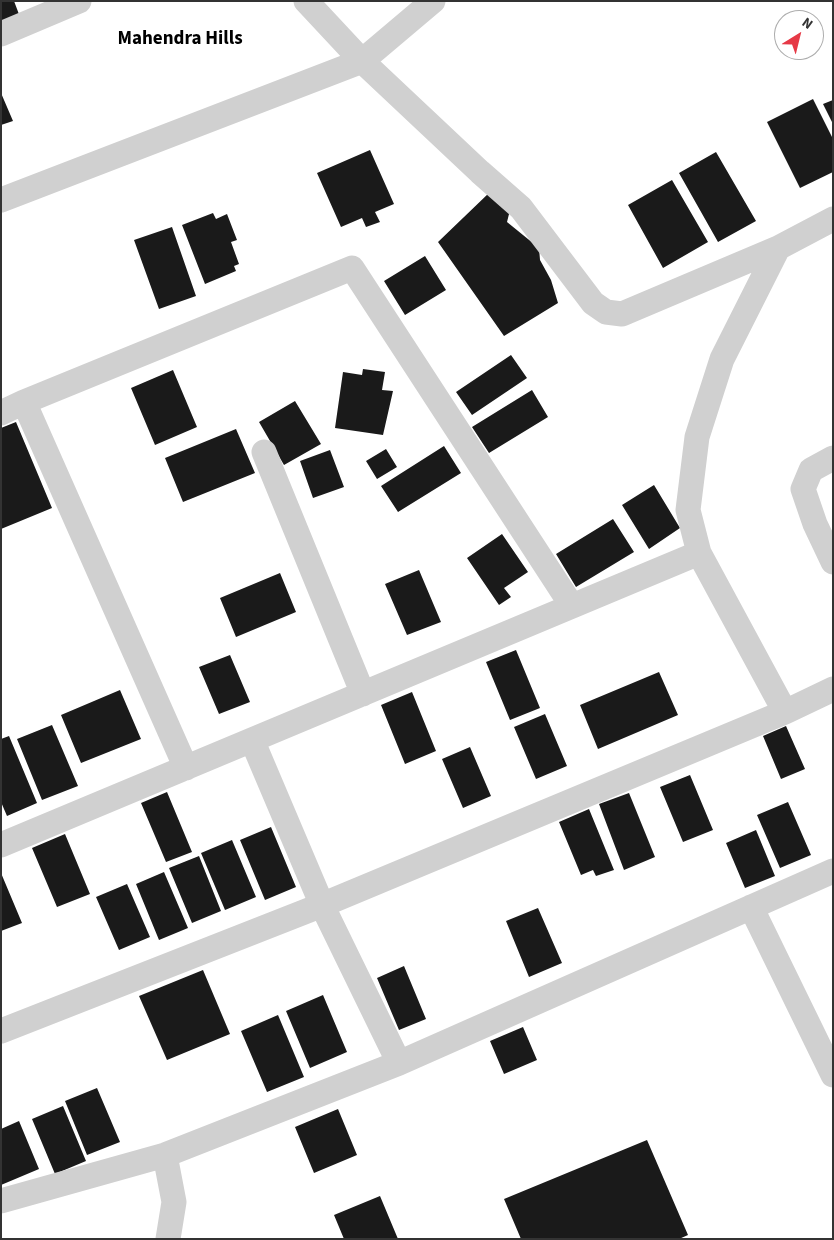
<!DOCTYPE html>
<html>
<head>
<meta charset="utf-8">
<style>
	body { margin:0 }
	#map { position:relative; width:834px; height:1240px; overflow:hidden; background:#fff; font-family:"Source Sans 3",sans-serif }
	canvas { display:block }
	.frame { position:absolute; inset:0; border:2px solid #333; pointer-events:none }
	.north { position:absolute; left:774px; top:10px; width:50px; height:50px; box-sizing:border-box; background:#fff; border:1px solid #adadad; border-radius:50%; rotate:36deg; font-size:14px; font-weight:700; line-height:20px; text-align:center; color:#333 }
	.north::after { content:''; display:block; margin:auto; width:18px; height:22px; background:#e63946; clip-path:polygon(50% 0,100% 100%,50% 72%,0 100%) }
</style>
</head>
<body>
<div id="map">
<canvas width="834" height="1240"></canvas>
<div class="frame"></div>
<div class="north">N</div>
</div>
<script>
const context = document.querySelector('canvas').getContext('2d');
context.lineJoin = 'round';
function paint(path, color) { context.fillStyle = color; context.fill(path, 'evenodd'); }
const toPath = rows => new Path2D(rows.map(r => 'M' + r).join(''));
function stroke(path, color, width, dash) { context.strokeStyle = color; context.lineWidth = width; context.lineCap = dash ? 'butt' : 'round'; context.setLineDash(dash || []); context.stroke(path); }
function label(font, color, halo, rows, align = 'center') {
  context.font = font + ' "Source Sans 3",sans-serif'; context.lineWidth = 5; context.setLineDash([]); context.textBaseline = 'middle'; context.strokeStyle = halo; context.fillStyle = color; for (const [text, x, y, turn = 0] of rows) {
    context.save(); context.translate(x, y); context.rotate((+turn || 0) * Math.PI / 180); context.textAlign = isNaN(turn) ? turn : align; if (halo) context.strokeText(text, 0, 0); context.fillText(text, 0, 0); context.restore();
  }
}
paint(toPath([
	[1,1,14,1,20,17,1,25],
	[1,93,13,121,1,125],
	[813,99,833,139,833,172,800,188,767,122],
	[833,100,833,124,823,104],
	[370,150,394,204,375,212,380,222,366,227,362,218,341,227,317,173],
	[716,152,756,221,718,242,679,173],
	[672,180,708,242,663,268,628,205],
	[490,192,510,210,507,222,539,248,540,260,551,280,558,303,504,336,438,242],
	[213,213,216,219,227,214,237,240,231,242,239,264,234,266,236,271,205,284,182,225],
	[172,227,196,296,159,309,134,240],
	[425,256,446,290,405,315,384,281],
	[511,355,527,378,472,415,456,392],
	[363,369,385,372,382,390,393,391,383,435,335,428,343,372,362,375],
	[173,370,197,427,155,445,131,388],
	[532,390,548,417,489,453,472,427],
	[295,401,321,444,284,465,259,422],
	[16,422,52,508,1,529,1,428],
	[236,429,255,473,183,502,165,458],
	[444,446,461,473,398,512,381,486],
	[386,449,397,467,377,479,366,461],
	[330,450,344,487,313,498,300,461],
	[654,485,680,528,649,549,622,505],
	[613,519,634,552,576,587,556,554],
	[502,534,528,572,504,588,511,597,499,605,467,558],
	[419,570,441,622,407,635,385,584],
	[280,573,296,612,236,637,220,598],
	[516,650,540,708,510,720,486,662],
	[230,655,250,702,219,714,199,667],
	[659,672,678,715,598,749,580,705],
	[120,690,141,739,81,763,61,715],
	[412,692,436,751,405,764,381,705],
	[545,714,567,766,536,779,514,727],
	[52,725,78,786,42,800,17,739],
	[786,726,805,769,781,779,763,736],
	[9,736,37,803,7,816,1,802,1,739],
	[470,747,491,796,463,808,442,759],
	[690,775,713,830,683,842,660,787],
	[167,792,192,852,166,862,141,803],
	[629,793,655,857,624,870,599,804],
	[788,802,811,855,780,868,757,815],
	[589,809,614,870,596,876,593,870,581,875,559,822],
	[271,827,296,887,265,900,240,840],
	[756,830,775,876,745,888,726,843],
	[65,834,90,894,57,907,32,848],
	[232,840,256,897,225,910,201,853],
	[199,856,221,911,192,923,169,868],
	[164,872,188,928,159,940,136,884],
	[1,873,22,923,1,931],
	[127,884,150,937,119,950,96,897],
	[538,908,562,963,529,977,506,921],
	[404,966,426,1019,399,1030,377,978],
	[203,970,230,1034,167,1060,139,996],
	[323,995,347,1052,310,1068,286,1011],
	[278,1015,304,1077,267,1092,241,1031],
	[523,1027,537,1060,504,1074,490,1041],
	[97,1088,120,1142,87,1155,65,1101],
	[63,1106,86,1161,55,1174,32,1119],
	[338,1109,357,1155,314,1173,295,1127],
	[19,1121,39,1169,1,1185,1,1129],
	[647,1140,688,1235,679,1239,521,1239,504,1199],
	[380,1196,398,1239,344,1239,334,1215]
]), '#1a1a1a');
stroke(toPath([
	[306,1,362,61,480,172,521,208,593,303,606,312,622,314,778,248],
	[1,34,79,1],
	[1,200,362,61,433,1],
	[24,402,352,268,572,606],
	[1,413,24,402,186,768],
	[264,452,363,694],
	[833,458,811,470,803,489,815,524,833,562],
	[699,553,785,712,833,689],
	[252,740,322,905,399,1063],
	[1,845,699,553,688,510,697,437,722,359,778,248,833,219],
	[751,907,833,1075],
	[1,1031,322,905,785,712],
	[165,1155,174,1202,168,1239],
	[1,1201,165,1155,399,1063,833,871]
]), '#d0d0d0', 25);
label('bold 19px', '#000', '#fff', [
	["Mahendra Hills",180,40]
]);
</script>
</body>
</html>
